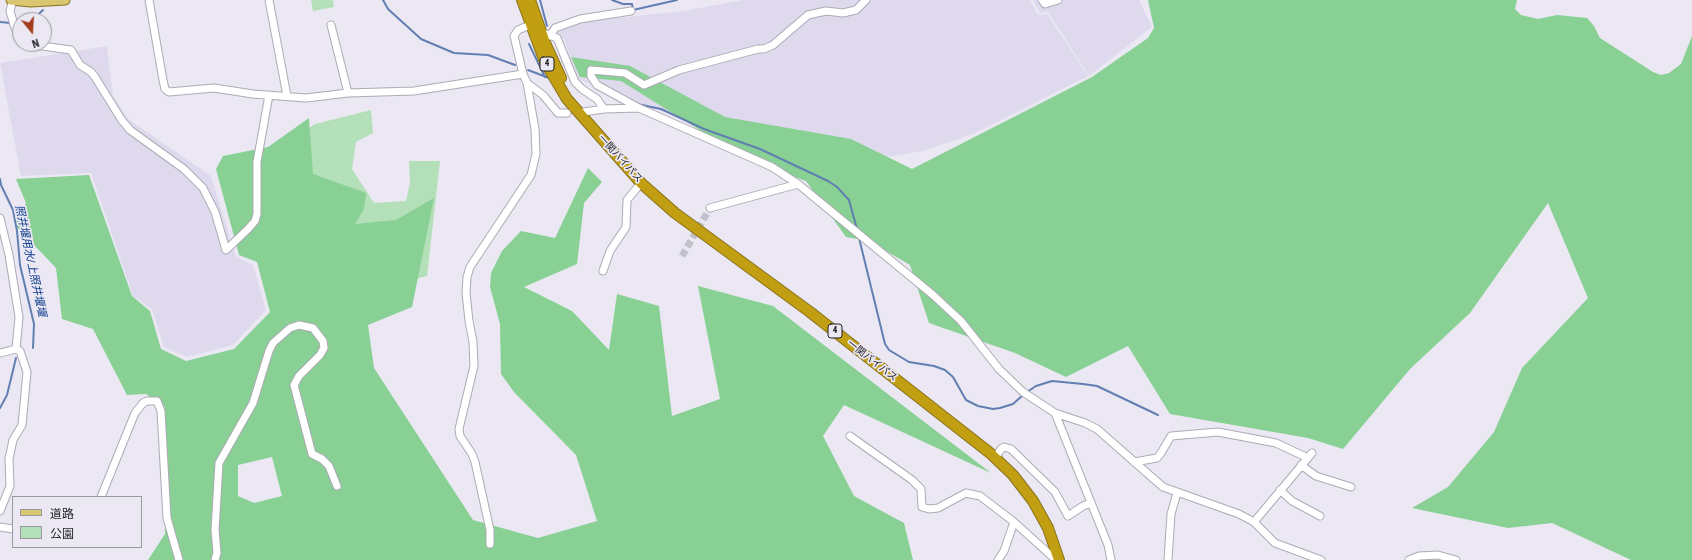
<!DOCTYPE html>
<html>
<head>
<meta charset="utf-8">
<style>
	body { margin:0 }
	#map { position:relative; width:1692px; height:560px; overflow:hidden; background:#ebe8f4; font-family:"Roboto Condensed","Noto Sans JP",sans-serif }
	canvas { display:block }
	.legend { position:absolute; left:12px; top:496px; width:130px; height:52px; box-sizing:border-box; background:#ebe8f4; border:1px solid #9a98a0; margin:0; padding:5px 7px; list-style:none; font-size:12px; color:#201f23 }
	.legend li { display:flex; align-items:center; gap:8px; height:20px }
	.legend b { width:20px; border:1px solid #9a98a0 }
	.north { position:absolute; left:12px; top:12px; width:40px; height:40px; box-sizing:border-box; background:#ebe8f4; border:1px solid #9a98a0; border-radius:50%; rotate:162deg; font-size:11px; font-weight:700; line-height:16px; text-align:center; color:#201f23 }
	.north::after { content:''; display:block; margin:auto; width:14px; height:18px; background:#a43d1d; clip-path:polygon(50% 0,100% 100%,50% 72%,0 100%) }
</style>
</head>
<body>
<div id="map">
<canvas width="1692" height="560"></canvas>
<ul class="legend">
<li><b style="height:5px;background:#dac571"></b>道路</li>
<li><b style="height:11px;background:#b3dfb9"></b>公園</li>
</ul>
<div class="north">N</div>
</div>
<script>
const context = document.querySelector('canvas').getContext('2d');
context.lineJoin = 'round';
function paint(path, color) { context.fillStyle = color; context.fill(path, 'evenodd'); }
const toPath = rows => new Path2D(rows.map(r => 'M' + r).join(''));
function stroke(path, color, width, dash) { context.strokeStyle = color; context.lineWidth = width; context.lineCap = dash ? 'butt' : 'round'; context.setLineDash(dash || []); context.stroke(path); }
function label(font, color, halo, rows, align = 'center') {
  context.font = font + ' "Roboto Condensed","Noto Sans JP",sans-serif'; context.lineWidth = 3.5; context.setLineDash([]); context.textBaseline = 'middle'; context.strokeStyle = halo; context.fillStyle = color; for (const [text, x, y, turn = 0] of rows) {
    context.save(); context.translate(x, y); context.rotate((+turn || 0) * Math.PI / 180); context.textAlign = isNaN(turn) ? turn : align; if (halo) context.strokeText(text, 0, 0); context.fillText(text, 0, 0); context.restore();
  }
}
paint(toPath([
	[744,0,1030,0,1038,15,1047,14,1088,76,975,133,923,151,839,165,631,102,578,79,564,39,557,31,581,22,682,11],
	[1033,0,1139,0,1152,27,1089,76,1048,12,1040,13],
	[107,46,113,96,128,119,211,176,236,257,253,265,266,310,233,345,187,357,164,347,152,309,133,296,91,173,21,176,0,63]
]), '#dfd9ed');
paint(toPath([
	[311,0,333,0,334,7,313,11],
	[371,110,373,133,356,142,352,169,374,203,406,201,410,183,409,161,440,161,427,276,307,306,263,158,315,124]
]), '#b3dfb9');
paint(toPath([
	[1148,0,1517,0,1515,9,1521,15,1538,19,1557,15,1587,18,1594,26,1600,38,1653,72,1661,75,1669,73,1681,64,1692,36,1692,560,1631,560,1552,523,1508,528,1412,508,1448,487,1494,432,1522,368,1588,298,1548,203,1470,313,1410,369,1343,449,1308,438,1170,414,1128,346,1066,377,1015,353,929,323,910,265,869,241,846,237,806,181,751,162,621,81,580,77,571,57,630,66,725,117,851,139,912,169,1092,77,1148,38,1154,28],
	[309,118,313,174,366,193,364,209,355,224,396,220,434,198,412,307,368,325,374,368,473,520,538,538,597,521,576,455,514,392,501,374,500,324,490,287,491,273,502,251,521,231,555,238,588,168,602,182,584,203,577,264,524,287,572,311,609,350,617,294,659,306,672,416,720,399,698,286,773,306,991,473,844,405,823,436,854,496,904,523,913,560,148,560,165,534,165,407,146,394,127,395,93,329,62,319,56,268,15,225,26,203,16,179,89,175,132,296,150,311,161,349,186,361,234,349,270,312,257,262,239,255,216,169,223,156,268,147],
	[272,457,282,496,254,503,238,496,238,465]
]), '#88d094');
stroke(toPath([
	[383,0,388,9,421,39,454,53,488,55,515,65],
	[540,0,547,26],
	[612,0,623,4,632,4,633,10,677,0],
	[32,20,43,10],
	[0,22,11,23],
	[529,44,545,77],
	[528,70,549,78],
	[637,104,661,109,704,129,760,149,828,181,837,187,849,200,857,229],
	[0,179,1,185,13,210,17,231,20,265,34,324,33,348],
	[859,238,885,344,889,350,909,362,934,366,945,370,953,377,966,400,978,406,993,409,1000,408,1013,404,1023,395],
	[1027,392,1036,386,1052,381,1083,384,1097,386,1158,415],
	[0,408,7,395,16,358]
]), '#627fb1', 2);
stroke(toPath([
	[682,256,710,208]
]), '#c2c0ca', 7, [7, 3.5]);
const minor = toPath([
	[13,0,10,11,15,28,20,39],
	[149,0,163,80,165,89,169,92,214,88,253,94,306,98,348,93,414,91,523,74],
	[269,0,287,96],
	[1042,0,1045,4,1058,0],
	[331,25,348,93],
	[541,32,557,38,575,82,582,89,597,99,604,109],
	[550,36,555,28,580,19,631,11],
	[28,44,71,50,80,65,91,72,95,77,121,119,130,130,184,169,203,188,215,212,226,250,248,229,255,221,257,214,257,162,269,95],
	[527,83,543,95,558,113,567,113],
	[639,108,597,85,591,76,591,70,625,73,644,85,679,70,758,49,764,49,773,45,808,15,826,11,843,13,856,10,866,0],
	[584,112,604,109,639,108,772,167,798,184,933,295,961,321,999,369,1023,392,1055,413,1085,423,1097,429,1163,487,1239,514,1254,522,1275,543,1321,560],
	[710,208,798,184],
	[0,218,9,255,19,317,16,349],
	[603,271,610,251,626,227,627,200,641,183],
	[0,353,16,349,20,351,27,372,22,425,13,440,9,459,10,486,0,511],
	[1055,413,1108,545,1111,560],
	[850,436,912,480,921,489,922,507,929,509,938,508,966,493,980,496,1014,522,1056,560],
	[995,458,1001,449,1004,447,1011,449,1055,492,1068,516,1083,506,1091,503],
	[1134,462,1157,458,1161,453,1171,436,1218,432,1276,443,1308,458],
	[1301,465,1316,476,1351,487],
	[1280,490,1292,501,1320,516],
	[101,497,135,413,143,403,147,401,157,401,161,411,167,518,179,560],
	[1254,522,1312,453],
	[0,527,13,529],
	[490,544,490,530,475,462,472,454,460,436,459,429,474,366,473,342,469,321,466,293,467,277,470,267,531,175,536,154,535,129,527,83,523,74,514,36,518,30,530,25],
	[215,560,217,553,215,530,219,463,253,403,269,351,273,343,290,328,299,325,313,328,323,341,324,348,320,355,299,376,294,385,312,454,322,459,329,466,337,486],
	[998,560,1004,551,1014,522],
	[1168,560,1171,514,1177,493],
	[1409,560,1419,556,1438,555,1456,560]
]);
const major = toPath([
	[11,0,31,2,65,0]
]);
const highway = toPath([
	[522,0,545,62,567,99,641,183,675,213,810,312,990,453,1013,475,1033,501,1048,528,1059,560],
	[530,0,545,43,561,78]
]);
stroke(minor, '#adaab5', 9);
stroke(major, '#897219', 11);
stroke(highway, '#897219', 12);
stroke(minor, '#fff', 7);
stroke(major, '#dac571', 9);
stroke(highway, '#c29e13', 10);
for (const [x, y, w] of [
	[547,64,14],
	[835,331,14]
]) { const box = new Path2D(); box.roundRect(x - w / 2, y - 7, w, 14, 3); context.fillStyle = '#ebe8f4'; context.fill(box); stroke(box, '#201f23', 1); }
label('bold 9px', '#201f23', null, [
	["4",547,64],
	["4",835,331]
]);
label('10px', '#201f23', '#ebe8f4', [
	["一関バイパス",620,159,48],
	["一関バイパス",872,361,38]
]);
label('italic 11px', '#0b3a8a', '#ebe8f4', [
	["照井堰用水/上照井堰堰",30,261,78]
]);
</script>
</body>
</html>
